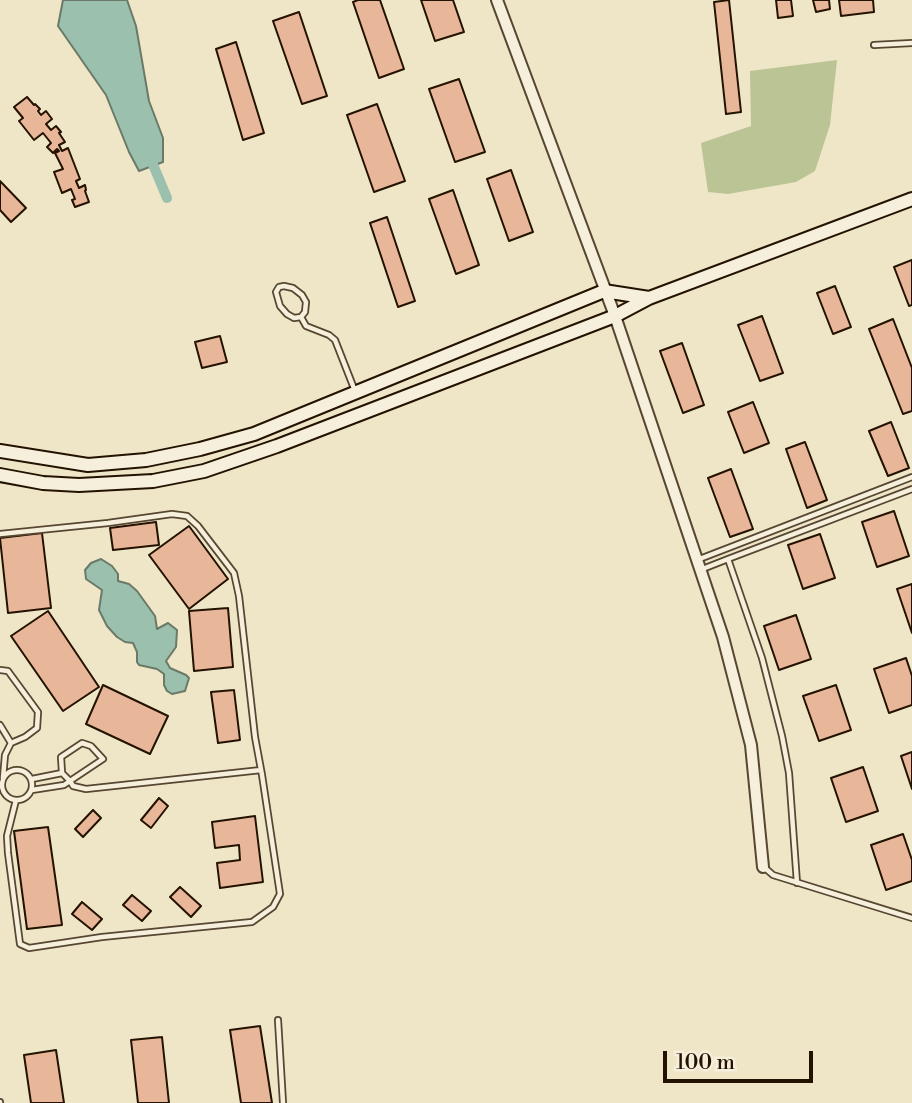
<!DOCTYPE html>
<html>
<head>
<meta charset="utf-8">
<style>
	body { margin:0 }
	#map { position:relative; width:912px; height:1103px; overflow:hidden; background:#efe6c7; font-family:"Libre Bodoni",serif }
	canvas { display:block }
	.scale { position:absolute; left:663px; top:1051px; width:150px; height:32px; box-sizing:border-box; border:4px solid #241200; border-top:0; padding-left:9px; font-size:21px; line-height:24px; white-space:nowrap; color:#241200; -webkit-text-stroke:5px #f5efdb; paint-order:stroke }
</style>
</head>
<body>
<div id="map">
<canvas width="912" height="1103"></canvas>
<div class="scale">100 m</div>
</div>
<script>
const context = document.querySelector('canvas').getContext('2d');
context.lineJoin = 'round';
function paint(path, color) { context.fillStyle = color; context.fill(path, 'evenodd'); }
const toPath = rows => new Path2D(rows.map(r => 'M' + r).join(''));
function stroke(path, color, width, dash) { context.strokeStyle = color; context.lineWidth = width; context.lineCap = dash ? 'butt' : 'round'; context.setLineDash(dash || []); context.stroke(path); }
paint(toPath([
	[837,60,830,125,815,171,796,182,728,194,708,192,701,143,751,126,750,71]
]), '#bbc494');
const water = toPath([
	[63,0,127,0,136,26,149,101,163,138,163,162,139,171,129,152,106,95,58,26,63,0],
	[101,559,112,566,118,574,118,581,129,584,137,591,155,616,157,629,168,623,177,630,176,647,166,661,170,668,186,675,189,678,185,691,172,694,167,691,164,685,164,674,157,669,139,665,137,662,137,652,133,643,125,642,117,637,107,626,99,610,102,590,86,579,85,570,91,563,101,559]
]);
paint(water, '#9bc0ae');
stroke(water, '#6b7a68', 2);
stroke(toPath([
	[149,155,167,198]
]), '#9bc0ae', 10);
const building = toPath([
	[358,0,380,0,404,69,379,78,353,2,358,0],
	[421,0,453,0,464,32,435,41,421,0],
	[729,0,741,112,726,114,714,2,729,0],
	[776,0,791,0,793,16,778,18,776,0],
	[813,0,829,0,830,9,816,12,813,0],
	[839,0,873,0,874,12,841,16,839,0],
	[299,12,327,96,302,104,273,21,299,12],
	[236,42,264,133,243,140,216,49,236,42],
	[459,79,485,152,455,162,429,89,459,79],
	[27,97,34,105,35,104,40,109,38,111,41,115,46,111,52,119,46,124,51,130,56,126,61,132,59,133,65,142,59,145,62,151,68,148,80,179,76,181,79,188,85,185,86,190,85,191,89,202,75,207,72,200,75,199,71,189,62,193,54,172,63,169,55,153,59,151,57,149,53,153,47,147,51,143,43,133,34,140,19,121,23,118,14,107,27,97],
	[377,104,405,181,374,192,347,115,377,104],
	[511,170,533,232,509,241,487,179,511,170],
	[0,181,26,208,11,222,0,210,0,181],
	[453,190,479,265,456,274,429,199,453,190],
	[387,217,415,301,398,307,370,223,387,217],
	[912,260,912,305,909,306,894,267,912,260],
	[835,286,851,327,833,334,817,293,835,286],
	[762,316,783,373,760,381,738,325,762,316],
	[893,319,912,368,912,411,903,414,869,329,893,319],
	[220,336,227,362,202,368,195,342,220,336],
	[682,343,704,405,683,413,660,351,682,343],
	[753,402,769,443,744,453,728,412,753,402],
	[891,422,909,468,888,476,869,431,891,422],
	[805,442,827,500,807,508,786,449,805,442],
	[731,469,753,529,730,537,708,478,731,469],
	[894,511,909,556,877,567,862,522,894,511],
	[156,522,159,545,113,550,110,528,156,522],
	[189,526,228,579,189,609,149,555,189,526],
	[42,533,51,608,8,613,0,538,42,533],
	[820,534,835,578,803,589,788,545,820,534],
	[912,584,912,633,897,589,912,584],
	[228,608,233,667,194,671,189,611,228,608],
	[48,611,99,687,63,711,11,636,48,611],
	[796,615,811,659,779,670,764,626,796,615],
	[906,658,912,676,912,705,889,713,874,669,906,658],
	[103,685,168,716,150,754,86,724,103,685],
	[836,685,851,730,819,741,803,696,836,685],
	[234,690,240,740,218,743,211,692,234,690],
	[912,752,912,789,901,756,912,752],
	[863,767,878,811,846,822,831,778,863,767],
	[159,798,168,806,151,828,141,820,159,798],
	[93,810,101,818,83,837,75,829,93,810],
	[255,816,263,882,220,888,217,863,240,860,239,845,215,848,212,822,255,816],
	[48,827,62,925,27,929,14,831,48,827],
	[903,834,912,860,912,881,886,890,871,845,903,834],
	[180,887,201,906,191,917,170,897,180,887],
	[132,895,151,911,142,921,123,905,132,895],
	[82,902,102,919,92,930,72,914,82,902],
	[260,1026,272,1103,241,1103,230,1030,260,1026],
	[162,1037,169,1103,138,1103,131,1040,162,1037],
	[56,1050,64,1103,31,1103,24,1055,56,1050]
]);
paint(building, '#e8b699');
stroke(building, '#241200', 2);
const service = toPath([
	[874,45,912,43],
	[284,286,293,288,302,295,306,302,305,312,301,317,294,318,287,314,280,306,276,292,279,287,284,286],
	[301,317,306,326,329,335,335,340,355,391],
	[0,534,108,523,172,514,187,516,198,526,234,573,239,596,255,737,262,775,280,894,273,907,252,922,102,937,29,948,20,944,8,853,7,836,16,800],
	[728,559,912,489],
	[697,560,912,477],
	[700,570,728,559,762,658,782,736,789,773,797,883],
	[0,670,8,671,38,712,37,728,25,737,11,743,5,755,3,778],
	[0,725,11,743],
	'2 785a15 15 0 1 1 30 0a15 15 0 1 1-30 0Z',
	[62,773,61,757,82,743,91,746,103,759,70,781,73,786,86,789,261,770],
	[32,779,62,773,70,781,64,785,32,790],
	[765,868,773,875,912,918],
	[278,1020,283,1103],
	[0,1102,0,1103]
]);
const tertiary = toPath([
	[497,0,615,316,723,637,751,745,763,867]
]);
const secondary = toPath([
	[649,298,912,199],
	[0,451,88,465,146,460,200,449,254,434,604,291,649,298,615,316,277,446,204,471,153,481,79,485,43,483,0,475]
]);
stroke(service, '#574732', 8);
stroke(tertiary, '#574732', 14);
stroke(secondary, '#241200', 16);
stroke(service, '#f5efdb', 4.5);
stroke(tertiary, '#f5efdb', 10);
stroke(secondary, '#f5efdb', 12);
</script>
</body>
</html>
